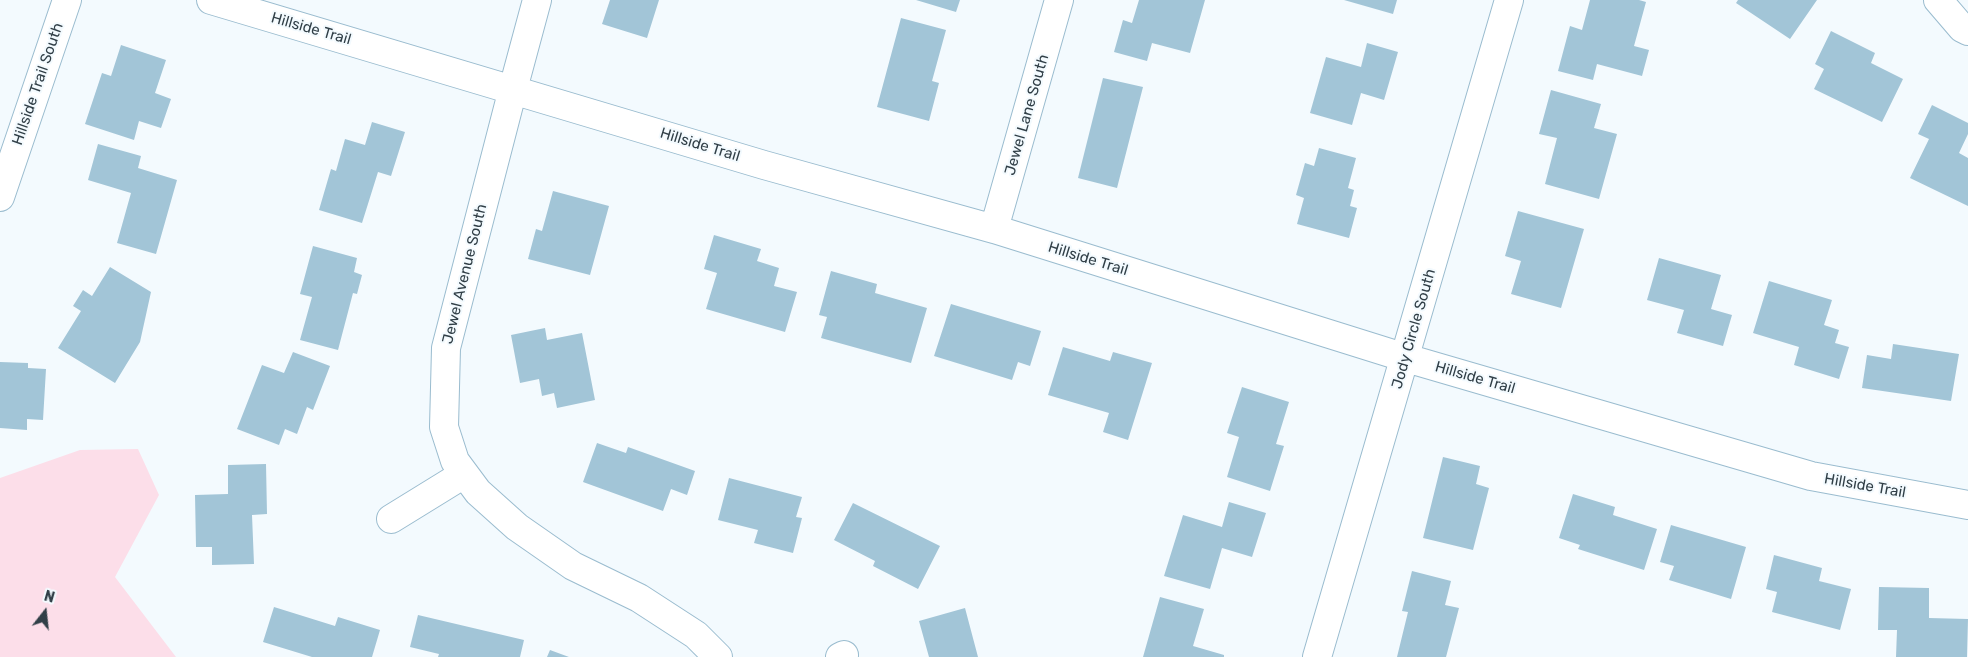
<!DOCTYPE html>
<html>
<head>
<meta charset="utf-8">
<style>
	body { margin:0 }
	#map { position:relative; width:1968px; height:657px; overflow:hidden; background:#f3fafe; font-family:Rubik,sans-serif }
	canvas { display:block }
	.north { position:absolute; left:20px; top:587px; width:50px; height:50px; -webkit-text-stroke:4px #f3fafe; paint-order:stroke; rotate:16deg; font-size:14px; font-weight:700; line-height:20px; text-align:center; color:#313f47 }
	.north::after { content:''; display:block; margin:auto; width:18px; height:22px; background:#313f47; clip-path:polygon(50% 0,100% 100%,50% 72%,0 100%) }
</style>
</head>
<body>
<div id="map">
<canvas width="1968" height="657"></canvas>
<div class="north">N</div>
</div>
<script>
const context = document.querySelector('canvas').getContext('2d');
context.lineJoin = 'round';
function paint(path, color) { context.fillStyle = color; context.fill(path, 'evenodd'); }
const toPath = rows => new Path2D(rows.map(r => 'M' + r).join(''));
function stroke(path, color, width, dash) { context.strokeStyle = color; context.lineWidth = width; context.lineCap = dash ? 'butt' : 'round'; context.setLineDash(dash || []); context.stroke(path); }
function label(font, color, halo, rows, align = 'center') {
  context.font = font + ' Rubik,sans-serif'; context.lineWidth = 4; context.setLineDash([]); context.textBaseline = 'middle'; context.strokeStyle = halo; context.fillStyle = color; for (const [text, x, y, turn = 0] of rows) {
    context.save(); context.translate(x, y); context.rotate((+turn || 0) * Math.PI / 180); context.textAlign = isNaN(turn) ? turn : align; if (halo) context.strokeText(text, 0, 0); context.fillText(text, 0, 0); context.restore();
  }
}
paint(toPath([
	[138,449,159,495,115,577,176,657,0,657,0,478,80,450]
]), '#fcdee9');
paint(toPath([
	[610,0,659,0,647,38,602,24],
	[916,0,960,0,956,12],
	[1139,0,1205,0,1190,53,1152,43,1147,61,1114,52,1123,20,1132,23],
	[1344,0,1397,0,1393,14],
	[1590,0,1639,0,1646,2,1634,46,1649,50,1642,76,1597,64,1593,80,1558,71,1570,26,1582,30],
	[1738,0,1817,0,1790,39,1736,3],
	[901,18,946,30,932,81,939,83,929,121,877,107],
	[1831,31,1875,53,1871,63,1903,79,1882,122,1814,89,1824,69,1815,64],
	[1367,43,1398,52,1384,100,1361,93,1352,125,1310,113,1326,57,1361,67],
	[121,45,166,60,155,93,171,99,161,128,139,121,134,140,85,124,102,73,111,76],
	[1103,78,1143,87,1117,188,1078,178],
	[1551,90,1601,104,1594,128,1617,134,1599,199,1545,184,1557,138,1539,134],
	[1932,105,1968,123,1968,134,1959,153,1968,158,1968,206,1910,178,1929,139,1918,134],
	[372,122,405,132,391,176,378,172,362,223,319,210,331,169,336,171,345,139,365,145],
	[98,144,141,156,138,168,177,180,156,254,117,243,131,193,88,180],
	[1319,148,1356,158,1348,188,1354,190,1350,206,1357,208,1349,238,1297,224,1304,198,1296,195,1305,163,1314,166],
	[553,191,609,206,590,275,528,259,536,229,542,231],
	[1518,211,1584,229,1561,308,1511,294,1521,261,1505,256],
	[714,235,761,249,757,261,779,268,774,286,797,292,785,332,706,309,717,273,704,269],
	[313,246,357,258,354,272,362,275,357,294,353,293,338,350,300,340,312,297,300,294],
	[1659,258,1721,275,1711,309,1732,315,1723,346,1677,333,1684,310,1647,300],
	[110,267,151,292,140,342,115,383,58,348,81,311,73,306,83,290,92,296],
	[831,271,877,284,875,293,927,308,911,363,821,338,827,317,819,315],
	[1769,281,1832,300,1824,325,1839,330,1835,343,1849,347,1839,379,1794,365,1799,347,1753,333],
	[951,304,1041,331,1030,366,1018,362,1012,380,934,356],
	[545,328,547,340,582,333,595,400,557,408,554,393,542,396,539,379,520,383,511,335],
	[1893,344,1959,354,1951,401,1862,388,1867,355,1891,359],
	[1063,347,1110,361,1113,352,1152,363,1128,440,1103,432,1109,413,1048,395],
	[293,352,330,366,313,410,307,407,297,434,285,429,279,445,237,429,262,365,284,373],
	[0,362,28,363,28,368,46,369,43,420,27,419,27,430,0,428],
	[1242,387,1289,402,1276,444,1284,446,1270,491,1227,477,1239,437,1227,433],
	[597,443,626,453,628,447,695,471,687,495,671,489,663,511,583,482],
	[1443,457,1480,466,1476,484,1489,488,1473,550,1423,538],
	[266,464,267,514,252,515,254,564,212,565,212,547,196,547,195,495,228,494,228,465],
	[729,478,802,497,796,517,802,518,793,553,754,543,758,530,718,520],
	[1573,494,1615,507,1613,515,1657,529,1644,570,1578,549,1580,545,1559,538],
	[1229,502,1266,513,1252,557,1222,548,1210,589,1164,576,1183,515,1222,527],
	[853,503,940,546,918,589,873,566,875,561,834,540],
	[1671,525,1746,547,1731,599,1669,580,1674,566,1660,562],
	[1774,555,1822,568,1819,581,1851,589,1840,630,1772,612,1777,592,1766,589],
	[1412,571,1451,581,1445,605,1459,608,1446,657,1397,657,1408,612,1402,611],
	[1879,587,1929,588,1929,618,1968,619,1967,657,1896,657,1897,630,1878,630],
	[1160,597,1204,609,1193,646,1224,655,1224,657,1143,657],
	[274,607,335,626,338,617,380,630,372,657,312,657,263,642],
	[965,608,978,657,929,657,919,621],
	[418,615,524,640,520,657,438,657,439,654,410,647],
	[550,650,569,657,547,657]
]), '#a2c5d7');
const minor = toPath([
	[211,0,764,165,994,229,1406,358,1811,476,1968,505],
	[537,0,513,89,446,348,444,427,455,461,478,492,517,527,573,566,639,598,696,635,718,657],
	[1938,0,1962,28,1968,31],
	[0,197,67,0],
	[994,229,1059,0],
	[391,519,464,474],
	[840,657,844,655],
	[1317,657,1509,0]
]);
stroke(minor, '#9abccf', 30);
stroke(minor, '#fff', 28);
label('15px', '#313f47', '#f3fafe', [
	["Hillside Trail",311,29,16],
	["Hillside Trail South",38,84,-71],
	["Jewel Lane South",1027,115,-74],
	["Hillside Trail",700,145,17],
	["Hillside Trail",1088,259,17],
	["Jewel Avenue South",465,274,-76],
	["Jody Circle South",1414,329,-74],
	["Hillside Trail",1475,378,16],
	["Hillside Trail",1865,486,10]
]);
</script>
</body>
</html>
